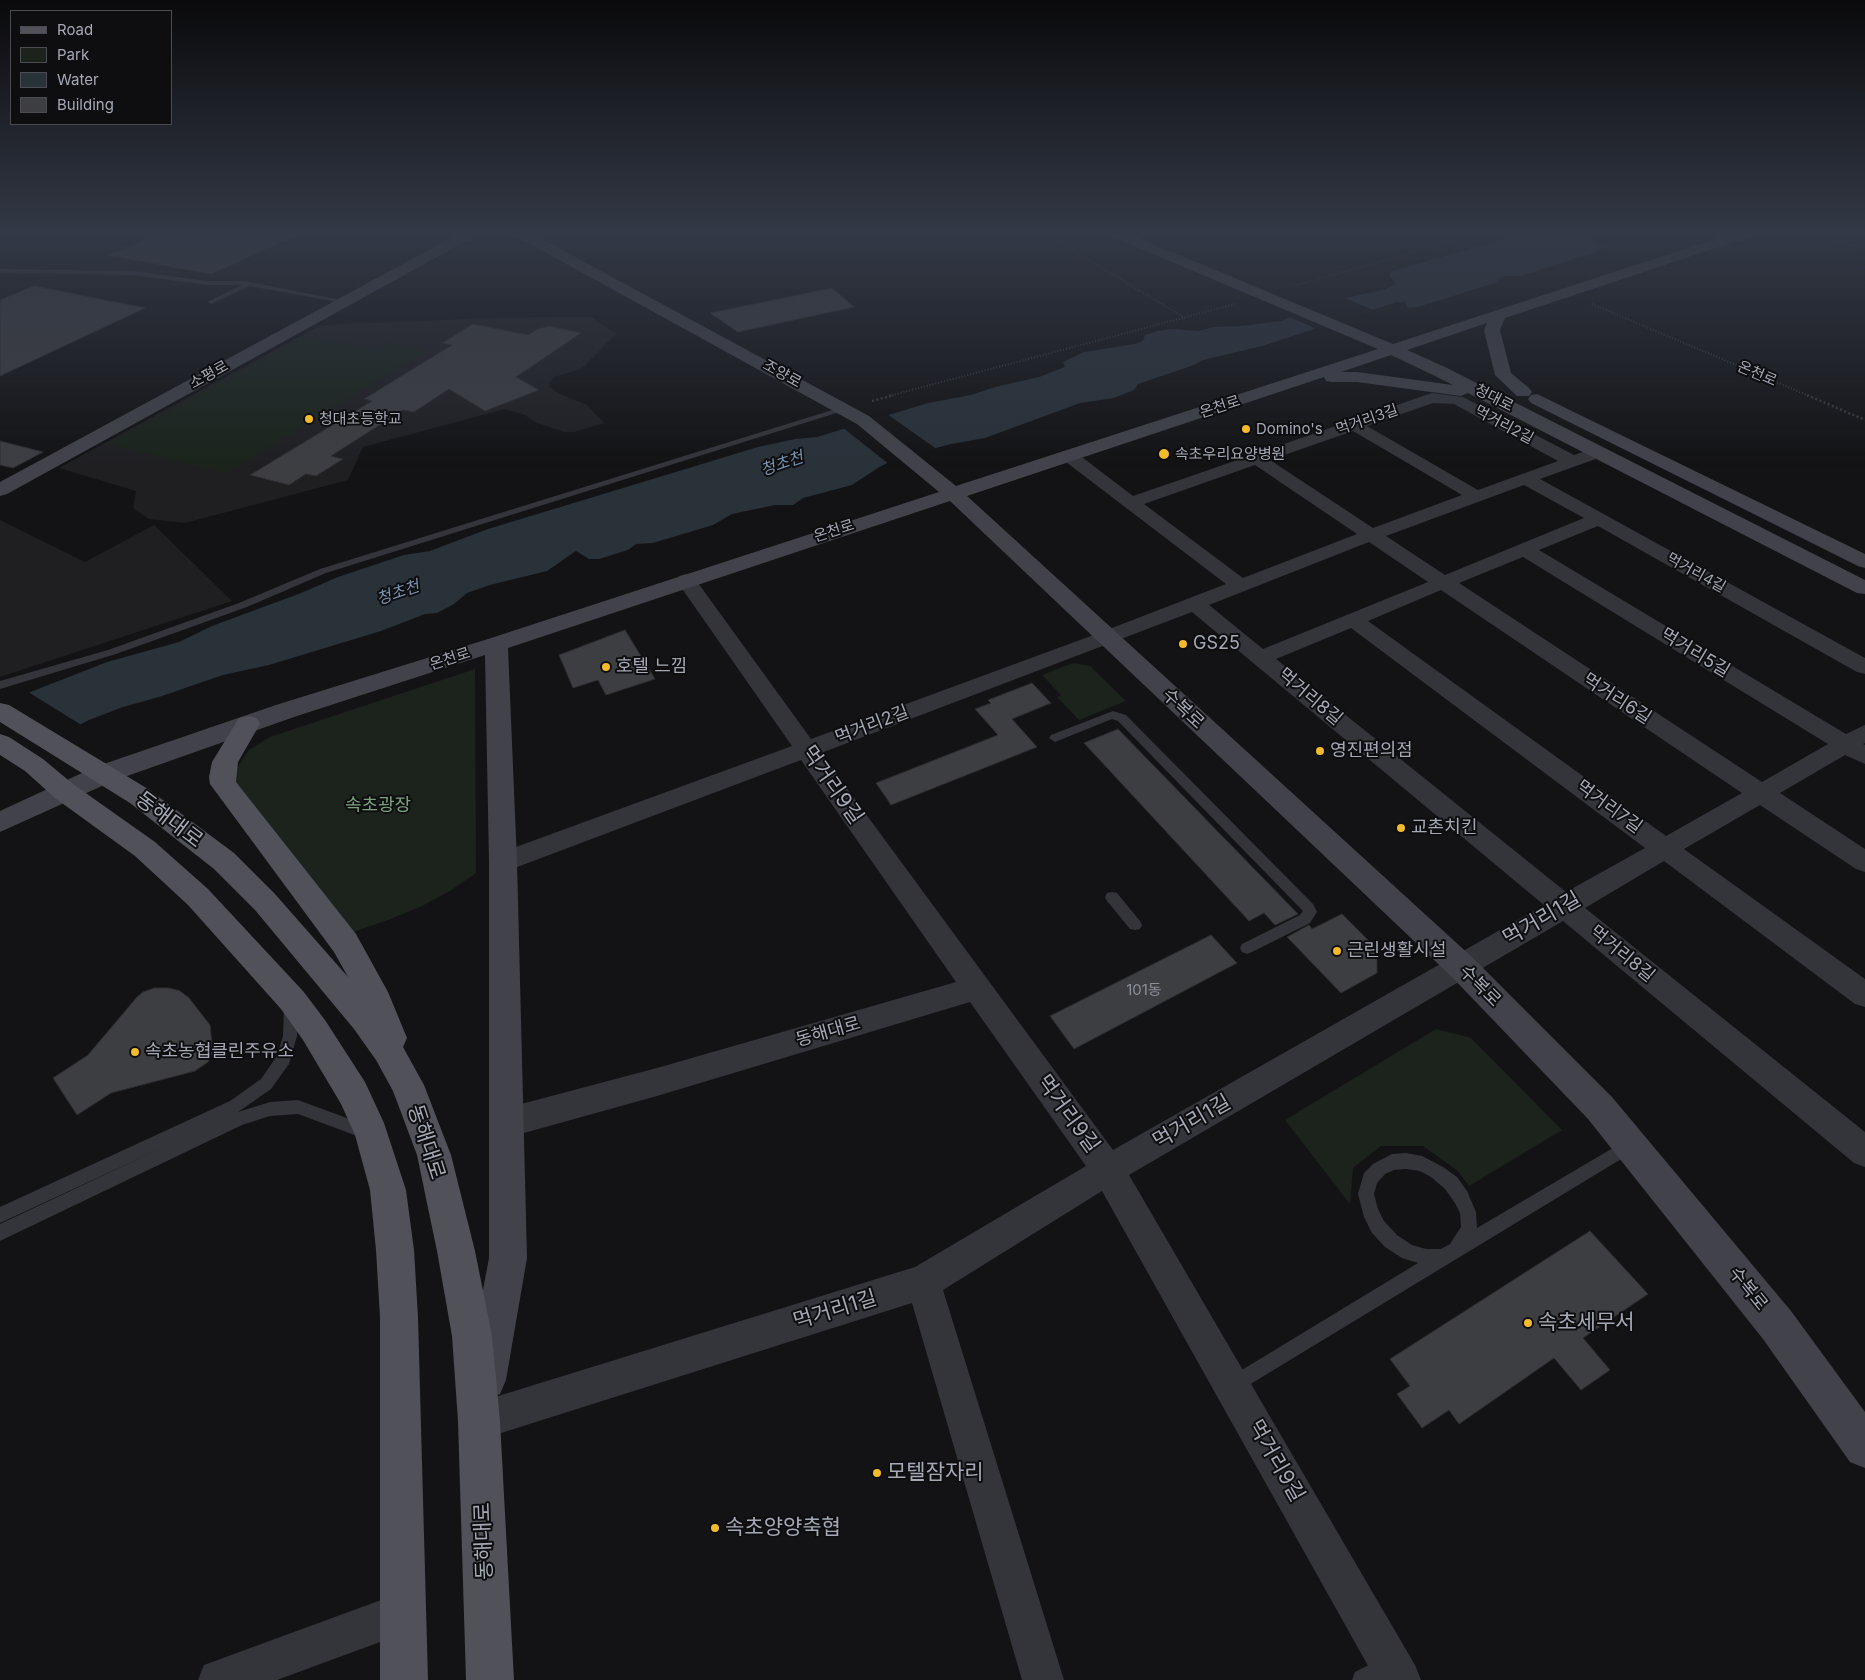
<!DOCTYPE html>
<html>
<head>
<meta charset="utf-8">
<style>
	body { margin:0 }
	#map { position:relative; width:1865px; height:1680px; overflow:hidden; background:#131315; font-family:Inter,sans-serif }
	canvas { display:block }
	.legend { position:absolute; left:10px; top:10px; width:162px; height:115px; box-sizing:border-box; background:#0e0e10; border:1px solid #4a4c52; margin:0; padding:6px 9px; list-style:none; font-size:15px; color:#a4a9b5 }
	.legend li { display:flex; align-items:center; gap:10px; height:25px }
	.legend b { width:25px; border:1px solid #4a4c52 }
</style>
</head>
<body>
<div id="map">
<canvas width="1865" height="1680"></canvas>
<ul class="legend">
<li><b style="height:6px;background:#505159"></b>Road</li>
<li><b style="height:14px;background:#1b231c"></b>Park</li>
<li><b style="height:14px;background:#293139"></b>Water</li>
<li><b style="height:14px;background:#3d3e42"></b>Building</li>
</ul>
</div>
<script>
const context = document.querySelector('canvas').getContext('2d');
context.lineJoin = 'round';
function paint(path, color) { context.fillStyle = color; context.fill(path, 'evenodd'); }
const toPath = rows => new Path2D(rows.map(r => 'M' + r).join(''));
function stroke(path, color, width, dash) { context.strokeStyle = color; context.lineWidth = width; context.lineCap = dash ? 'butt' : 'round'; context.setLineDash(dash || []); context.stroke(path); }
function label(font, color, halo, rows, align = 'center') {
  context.font = font + ' Inter,"Noto Sans KR",sans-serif'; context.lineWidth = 4; context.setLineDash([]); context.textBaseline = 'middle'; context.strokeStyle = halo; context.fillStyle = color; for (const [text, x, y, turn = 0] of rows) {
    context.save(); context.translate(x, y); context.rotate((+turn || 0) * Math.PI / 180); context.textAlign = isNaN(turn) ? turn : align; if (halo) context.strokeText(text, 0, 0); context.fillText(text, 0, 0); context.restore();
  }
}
paint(toPath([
	[591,317,616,334,581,369,554,377,549,384,550,387,560,394,587,405,604,423,574,432,564,432,535,422,525,415,505,409,363,447,348,480,185,523,149,519,133,508,136,491,59,468,321,325,488,318],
	[0,520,85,562,154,525,232,601,0,677]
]), '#1f1f22');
paint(toPath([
	[307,336,376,350,387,343,426,351,226,474,106,444],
	[1073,663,1090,666,1126,701,1079,720,1057,697,1061,695,1042,675],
	[475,669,476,873,450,891,422,906,388,920,353,932,235,784,237,768,249,750,270,737],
	[1436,1029,1471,1038,1562,1130,1469,1186,1458,1171,1423,1146,1381,1146,1353,1168,1350,1204,1285,1120]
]), '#1b231c');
paint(toPath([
	[1529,232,1600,232,1591,236,1595,244,1610,247,1521,276,1505,276,1501,277,1498,282,1418,307,1408,308,1404,302,1397,302,1262,346,1203,360,1194,365,1138,384,1134,390,1114,398,1080,403,985,438,951,444,899,458,881,466,852,485,803,498,793,505,775,505,732,514,713,525,653,543,636,544,628,550,599,559,589,559,576,551,547,571,490,585,467,593,454,604,437,613,425,614,381,631,269,665,223,675,159,697,123,707,89,720,58,736,0,704,107,662,179,642,212,626,301,593,338,577,404,555,430,551,488,529,758,447,795,439,817,437,928,403,971,395,995,387,1039,377,1065,367,1063,362,1084,352,1135,344,1143,341,1145,335,1158,331,1171,329,1199,331,1213,327,1242,326,1281,321,1332,301,1386,289,1396,284,1390,276,1390,273,1393,271]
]), '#293139');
paint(toPath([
	[1342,297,1376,311,1319,330,1287,316,1331,299],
	[887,414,938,450,914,456,890,465,842,427],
	[25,690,83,726,0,766,0,701]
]), '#131315');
const building = toPath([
	[164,232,304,232,211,274,108,255,164,232],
	[34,286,145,308,0,376,0,300,34,286],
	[832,288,854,307,738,332,710,313,832,288],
	[473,324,528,335,538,329,549,326,581,333,516,377,539,390,485,411,449,389,414,412,403,410,331,456,343,459,316,476,306,474,289,485,250,475,372,401,364,399,452,345,442,343,473,324],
	[0,441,43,452,13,468,0,465,0,441],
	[625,630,655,679,606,695,598,680,573,688,559,655,625,630],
	[1032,683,1051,703,1012,719,1037,747,891,805,876,783,998,735,975,709,991,703,988,700,1032,683],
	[1118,729,1298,914,1275,925,1264,913,1249,921,1084,743,1118,729],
	[1342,914,1377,949,1377,973,1341,993,1287,937,1309,925,1312,929,1342,914],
	[1211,935,1237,963,1074,1049,1050,1016,1211,935],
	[154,988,169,988,180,991,189,998,210,1025,213,1053,208,1062,195,1071,111,1093,77,1115,53,1078,88,1055,137,997,143,992,154,988],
	[1590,1231,1648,1294,1583,1338,1610,1370,1581,1390,1554,1358,1459,1424,1449,1410,1422,1428,1397,1394,1410,1386,1390,1359,1590,1231]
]);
paint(building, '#3d3e42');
stroke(building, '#2d2d31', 1);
stroke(toPath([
	[1043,232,1185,318],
	[1424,232,1448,242],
	[1811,232,1865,250],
	[1293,286,1487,232],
	[1592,304,1809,396],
	[889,396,1235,304]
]), '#3a3c41', 2, [1, 2]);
stroke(toPath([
	[1807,395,1865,420],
	[872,401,894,395]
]), '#3a3c41', 2.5, [2, 2.5]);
paint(toPath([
	[0,269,133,271,207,281,245,281,346,301,343,303,250,286,211,304,208,302,209,301,242,285,207,285,133,275,0,273,0,269],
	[842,407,849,409,326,573,247,607,116,654,0,689,0,681,108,650,239,603,320,569,842,407],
	[1113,711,1126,715,1313,904,1317,912,1310,923,1252,952,1247,954,1242,952,1240,948,1242,944,1300,915,1303,911,1118,721,1112,719,1055,742,1049,738,1051,735,1113,711],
	[1112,892,1117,893,1140,921,1142,925,1140,929,1135,930,1130,929,1107,901,1105,897,1107,893,1112,892],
	[291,1002,296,1004,298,1008,297,1036,289,1064,271,1089,238,1112,270,1102,298,1100,371,1127,373,1132,371,1137,365,1139,298,1114,270,1116,242,1125,0,1241,0,1224,164,1147,0,1223,0,1207,230,1101,261,1079,277,1056,283,1036,284,1008,286,1004,291,1002],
	[1630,1138,1636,1140,1638,1145,1636,1150,1239,1391,1233,1394,1227,1391,1224,1385,1227,1379,1418,1263,1402,1258,1385,1247,1372,1233,1364,1217,1358,1194,1364,1173,1373,1164,1392,1154,1406,1153,1422,1156,1443,1167,1457,1177,1467,1191,1476,1212,1477,1228,1630,1138],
	[1406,1169,1420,1171,1431,1177,1445,1189,1455,1203,1460,1213,1461,1227,1450,1244,1441,1249,1426,1249,1412,1245,1397,1235,1384,1221,1378,1209,1374,1194,1377,1183,1385,1174,1394,1170,1406,1169],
	[1387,1656,1395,1659,1398,1667,1395,1675,1384,1680,1352,1680,1355,1672,1387,1656]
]), '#34353a');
paint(toPath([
	[1432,393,1463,397,1574,455,1598,447,1604,448,1606,452,1604,456,1540,479,1865,658,1865,674,1857,672,1598,526,1539,550,1846,734,1865,725,1865,743,1863,744,1865,745,1865,764,1845,755,1780,793,1865,849,1865,872,1856,869,1760,805,1684,849,1865,979,1865,1007,1855,1004,1664,861,1585,908,1865,1132,1865,1167,1854,1163,1563,921,1129,1175,1415,1665,1421,1680,1376,1680,1102,1191,943,1290,1064,1680,1022,1680,912,1303,479,1440,466,1434,460,1421,466,1408,479,1402,915,1267,1086,1166,970,1002,657,1096,506,1138,495,1133,490,1123,495,1113,506,1108,657,1068,956,982,801,760,512,869,503,872,494,869,490,862,494,855,792,746,676,580,679,576,686,574,693,576,811,739,1099,633,1226,584,1062,459,1060,455,1062,451,1074,451,1133,496,1432,393],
	[1433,403,1454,404,1558,461,1478,490,1367,426,1433,403],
	[1353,431,1462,495,1373,528,1270,460,1353,431],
	[1255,465,1357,534,1243,578,1144,504,1255,465],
	[1524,485,1584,518,1445,575,1386,536,1524,485],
	[1369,542,1428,582,1263,649,1209,605,1369,542],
	[1523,557,1828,744,1762,782,1459,583,1523,557],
	[1441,590,1742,793,1666,836,1368,621,1441,590],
	[1192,612,1544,905,1113,1150,821,753,1192,612],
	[1351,628,1645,848,1566,892,1276,659,1351,628],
	[403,1592,418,1598,424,1613,418,1628,277,1680,198,1680,204,1665,403,1592]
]), '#34353a');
paint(toPath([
	[462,232,479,232,477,235,7,494,0,496,0,482,462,232],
	[512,232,529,232,869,416,956,486,1378,349,1108,235,1106,232,1124,232,1393,344,1737,232,1757,232,1755,235,1505,318,1500,330,1511,373,1529,388,1532,392,1529,396,1517,396,1495,375,1484,330,1487,323,1407,350,1445,367,1865,580,1865,594,1857,593,1468,393,1461,396,1357,382,1332,382,1326,381,1324,377,967,496,1473,958,1612,1097,1791,1311,1865,1412,1865,1468,1850,1462,1763,1339,1588,1119,1451,976,950,501,508,648,517,862,527,1258,506,1380,500,1394,486,1400,472,1394,466,1380,489,1258,489,862,485,655,294,717,113,781,0,832,0,811,95,767,276,705,488,639,939,492,857,424,514,235,512,232],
	[1391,355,1433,375,1453,385,1357,372,1341,372,1391,355],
	[1537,394,1865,554,1865,568,1858,566,1531,403,1528,399,1531,395,1537,394]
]), '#42434a');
paint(toPath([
	[0,703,9,705,148,789,234,853,275,894,348,977,334,952,210,784,209,777,212,762,239,718,248,716,257,718,260,724,238,762,236,782,356,934,388,992,407,1038,403,1047,424,1085,451,1155,475,1251,492,1336,500,1421,514,1680,466,1680,458,1421,452,1336,437,1251,417,1155,393,1091,376,1060,354,1029,255,910,214,869,130,803,0,722,0,703],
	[0,734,9,737,43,759,73,784,155,842,208,889,303,991,325,1020,365,1082,384,1123,406,1190,414,1250,418,1317,428,1680,380,1680,380,1317,376,1250,370,1190,355,1135,341,1104,303,1040,281,1009,188,905,135,856,55,798,25,771,0,755,0,734]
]), '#505159');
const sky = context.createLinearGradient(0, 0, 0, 467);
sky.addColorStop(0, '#0a0a0c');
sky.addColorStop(0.5, '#333946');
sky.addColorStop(1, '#33394600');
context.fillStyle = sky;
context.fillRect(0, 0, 1865, 467);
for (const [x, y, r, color] of [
	[309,419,5,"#f3bb2c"],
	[1246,429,5,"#f3bb2c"],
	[1164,454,6,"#f3bb2c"],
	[1183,644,5,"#f3bb2c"],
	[606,667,5,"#f3bb2c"],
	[1320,751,5,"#f3bb2c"],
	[1401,828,5,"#f3bb2c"],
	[1337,951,5,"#f3bb2c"],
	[135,1052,5,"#f3bb2c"],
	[1528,1323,5,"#f3bb2c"],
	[877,1473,5,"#f3bb2c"],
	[715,1528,5,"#f3bb2c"]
]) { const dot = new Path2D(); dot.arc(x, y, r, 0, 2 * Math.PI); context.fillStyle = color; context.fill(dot); stroke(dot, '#0e0e10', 2); }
label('15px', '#a4a9b5', '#0e0e10', [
	["조양로",782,374,29],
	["온천로",1757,374,23],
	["소평로",209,375,-29],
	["청대로",1494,398,27],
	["온천로",1220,407,-18],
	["먹거리3길",1367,420,-19],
	["먹거리2길",1504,425,28],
	["온천로",834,531,-18],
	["먹거리4길",1696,573,29],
	["온천로",450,659,-18]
]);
label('15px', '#a4a9b5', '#0e0e10', [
	["청대초등학교",319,419],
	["Domino's",1256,429],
	["속초우리요양병원",1175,454]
], 'left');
label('15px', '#8a8e98', null, [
	["101동",1144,990]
]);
label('italic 16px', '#7b95b1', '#0e0e10', [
	["청초천",782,464,-19],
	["청초천",398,593,-19]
]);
label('18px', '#a4a9b5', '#0e0e10', [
	["GS25",1193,644],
	["호텔 느낌",616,667],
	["영진편의점",1330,751],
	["교촌치킨",1411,828],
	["근린생활시설",1347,951],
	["속초농협클린주유소",145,1052]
], 'left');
label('18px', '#a4a9b5', '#0e0e10', [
	["먹거리5길",1695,653,31],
	["먹거리8길",1310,697,40],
	["먹거리6길",1617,699,33],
	["수복로",1183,709,43],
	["먹거리2길",872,725,-21],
	["먹거리7길",1609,807,36],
	["먹거리8길",1622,954,39],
	["수복로",1480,986,45],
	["동해대로",828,1032,-16],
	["수복로",1748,1289,51]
]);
label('18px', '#7ba17f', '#0e0e10', [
	["속초광장",378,806]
]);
label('21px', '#a4a9b5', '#0e0e10', [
	["먹거리9길",832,785,55],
	["동해대로",169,820,37],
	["먹거리1길",1542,919,-30],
	["먹거리9길",1068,1114,54],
	["먹거리1길",1192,1122,-30],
	["동해대로",426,1142,72],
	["먹거리1길",835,1310,-17],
	["먹거리9길",1276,1461,60],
	["동해대로",484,1541,-92]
]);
label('21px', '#a4a9b5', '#0e0e10', [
	["속초세무서",1538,1323],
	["모텔잠자리",887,1473],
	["속초양양축협",725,1528]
], 'left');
</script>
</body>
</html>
